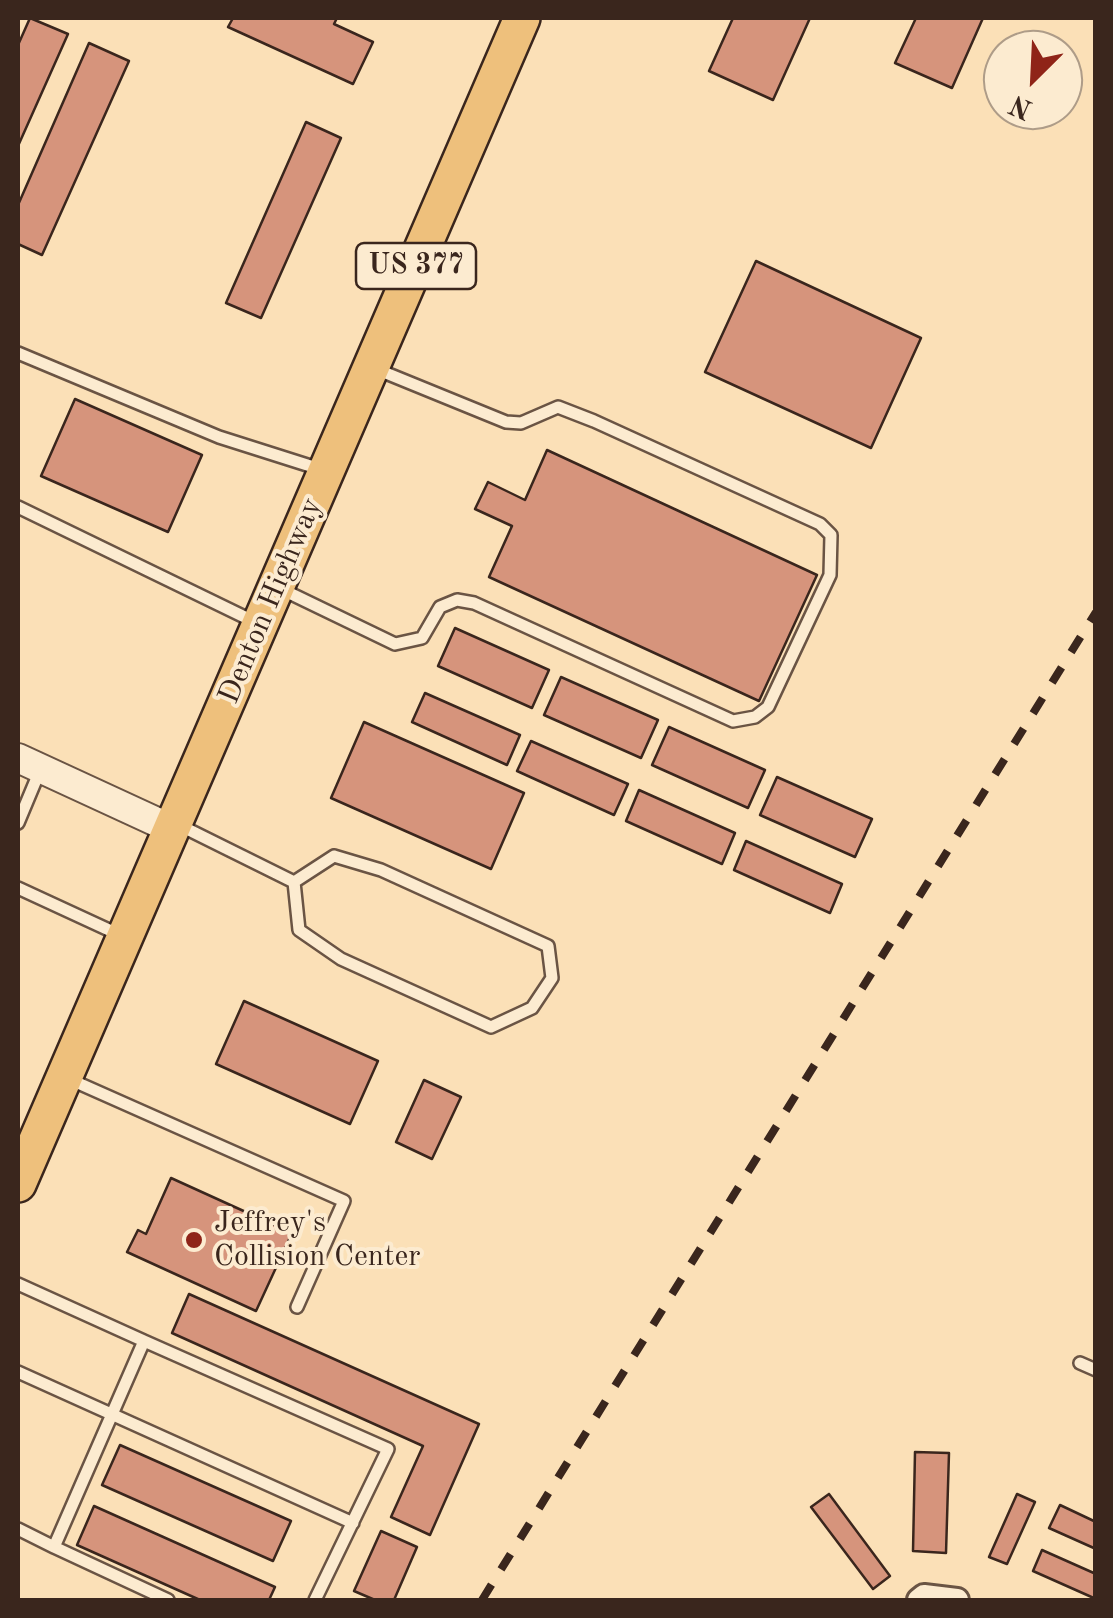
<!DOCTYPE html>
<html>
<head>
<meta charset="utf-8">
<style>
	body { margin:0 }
	#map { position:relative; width:1113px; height:1618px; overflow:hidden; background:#fbe0b7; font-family:"Old Standard TT",serif }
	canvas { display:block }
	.frame { position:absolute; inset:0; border:20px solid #3a261d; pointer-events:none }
	.north { position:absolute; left:983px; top:30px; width:100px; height:100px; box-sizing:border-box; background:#fcebd0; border:2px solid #ae9c88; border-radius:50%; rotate:204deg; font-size:28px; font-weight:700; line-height:40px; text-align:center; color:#3a261d }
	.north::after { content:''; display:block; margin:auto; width:35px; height:45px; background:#8f2418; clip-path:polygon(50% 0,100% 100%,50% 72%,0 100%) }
</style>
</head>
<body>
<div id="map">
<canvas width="1113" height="1618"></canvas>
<div class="frame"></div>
<div class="north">N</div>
</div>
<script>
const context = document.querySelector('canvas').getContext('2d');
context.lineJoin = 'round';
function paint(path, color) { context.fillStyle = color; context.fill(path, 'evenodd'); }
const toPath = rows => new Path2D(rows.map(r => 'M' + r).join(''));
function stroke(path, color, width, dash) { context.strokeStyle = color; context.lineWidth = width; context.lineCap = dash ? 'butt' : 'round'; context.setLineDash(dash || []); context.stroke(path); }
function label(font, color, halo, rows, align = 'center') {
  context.font = font + ' "Old Standard TT",serif'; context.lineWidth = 8; context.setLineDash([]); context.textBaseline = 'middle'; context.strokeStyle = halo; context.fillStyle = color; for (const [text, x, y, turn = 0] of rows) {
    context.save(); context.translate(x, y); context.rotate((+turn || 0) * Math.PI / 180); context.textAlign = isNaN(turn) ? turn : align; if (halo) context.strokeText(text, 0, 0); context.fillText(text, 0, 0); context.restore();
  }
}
const building = toPath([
	[30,18,68,34,18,146,18,45,30,18],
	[233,18,337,18,334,24,373,42,353,84,228,27,233,18],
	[733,18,810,18,773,100,709,71,733,18],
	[916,18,983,18,952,88,895,63,916,18],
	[89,43,129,61,42,255,18,244,18,205,89,43],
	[306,122,341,138,261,318,226,303,306,122],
	[756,261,921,338,871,448,705,372,756,261],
	[75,399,202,455,168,532,41,476,75,399],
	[547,450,817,575,759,701,489,577,512,526,475,509,488,482,525,500,547,450],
	[455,628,549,670,532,708,438,666,455,628],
	[561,677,658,720,641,758,544,715,561,677],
	[425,693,520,735,507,765,412,722,425,693],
	[364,722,524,793,491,869,331,798,364,722],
	[669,727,765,770,748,808,652,765,669,727],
	[531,741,628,784,614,815,517,771,531,741],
	[777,777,872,819,855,857,760,815,777,777],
	[639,790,735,833,722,864,626,821,639,790],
	[746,841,842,884,830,913,734,870,746,841],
	[244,1001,378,1061,350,1124,216,1064,244,1001],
	[424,1080,461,1097,432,1159,396,1142,424,1080],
	[171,1178,292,1233,256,1311,127,1252,138,1230,146,1234,171,1178],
	[189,1294,479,1424,430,1535,391,1517,423,1446,172,1333,189,1294],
	[120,1445,291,1521,273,1561,102,1485,120,1445],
	[915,1452,949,1453,946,1553,913,1551,915,1452],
	[829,1494,890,1576,873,1589,811,1507,829,1494],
	[1017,1494,1035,1502,1007,1564,989,1557,1017,1494],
	[1060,1505,1096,1522,1096,1549,1049,1528,1060,1505],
	[94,1506,275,1587,269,1600,200,1600,77,1545,94,1506],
	[381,1531,417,1547,394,1600,375,1600,354,1591,381,1531],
	[1042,1550,1096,1574,1096,1599,1033,1571,1042,1550]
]);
paint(building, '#d6947c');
stroke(building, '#3a261d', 2.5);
const service = toPath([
	[18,353,219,437,323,470],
	[18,507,257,623],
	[279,588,395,644,422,638,440,607,457,600,474,603,733,721,755,717,768,707,830,575,831,535,820,524,594,421,558,407,521,423,506,422,376,369],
	[18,823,41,768],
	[177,824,294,882],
	[334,856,381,870,548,946,552,978,532,1008,491,1027,341,959,299,930,294,882,334,856],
	[18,888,122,936],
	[69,1079,344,1201,297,1307],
	[18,1284,144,1341],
	[1080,1363,1096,1370],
	[18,1372,353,1523],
	[18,1529,54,1547,144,1341,388,1449,315,1600],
	[54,1547,168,1600]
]);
const minor = toPath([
	[919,1600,924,1596,957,1600]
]);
const tertiary = toPath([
	[18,758,172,829]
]);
const primary = toPath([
	[18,1184,522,18]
]);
stroke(service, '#6a5444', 16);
stroke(minor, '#6a5444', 28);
stroke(tertiary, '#6a5444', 32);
stroke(primary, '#3a261d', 40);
stroke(service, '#fcebd0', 11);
stroke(minor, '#fcebd0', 22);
stroke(tertiary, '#fcebd0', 28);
stroke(primary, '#eec07c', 35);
stroke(toPath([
	[482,1600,1096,612]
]), '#3a261d', 8, [18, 18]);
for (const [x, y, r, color] of [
	[194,1240,10,"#8f2418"]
]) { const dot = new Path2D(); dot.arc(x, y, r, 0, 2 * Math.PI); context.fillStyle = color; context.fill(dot); stroke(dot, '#fcebd0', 4); }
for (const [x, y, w] of [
	[416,266,120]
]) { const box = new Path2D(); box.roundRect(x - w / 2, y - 23, w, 46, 8); context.fillStyle = '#fcebd0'; context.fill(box); stroke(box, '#3a261d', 2.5); }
label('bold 28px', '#3a261d', null, [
	["US 377",416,266]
]);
label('30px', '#3a261d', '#fcebd0', [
	["Denton Highway",271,601,-67]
]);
label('30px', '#3a261d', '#fcebd0', [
	["Jeffrey's",214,1223],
	["Collision Center",214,1257]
], 'left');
</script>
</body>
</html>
